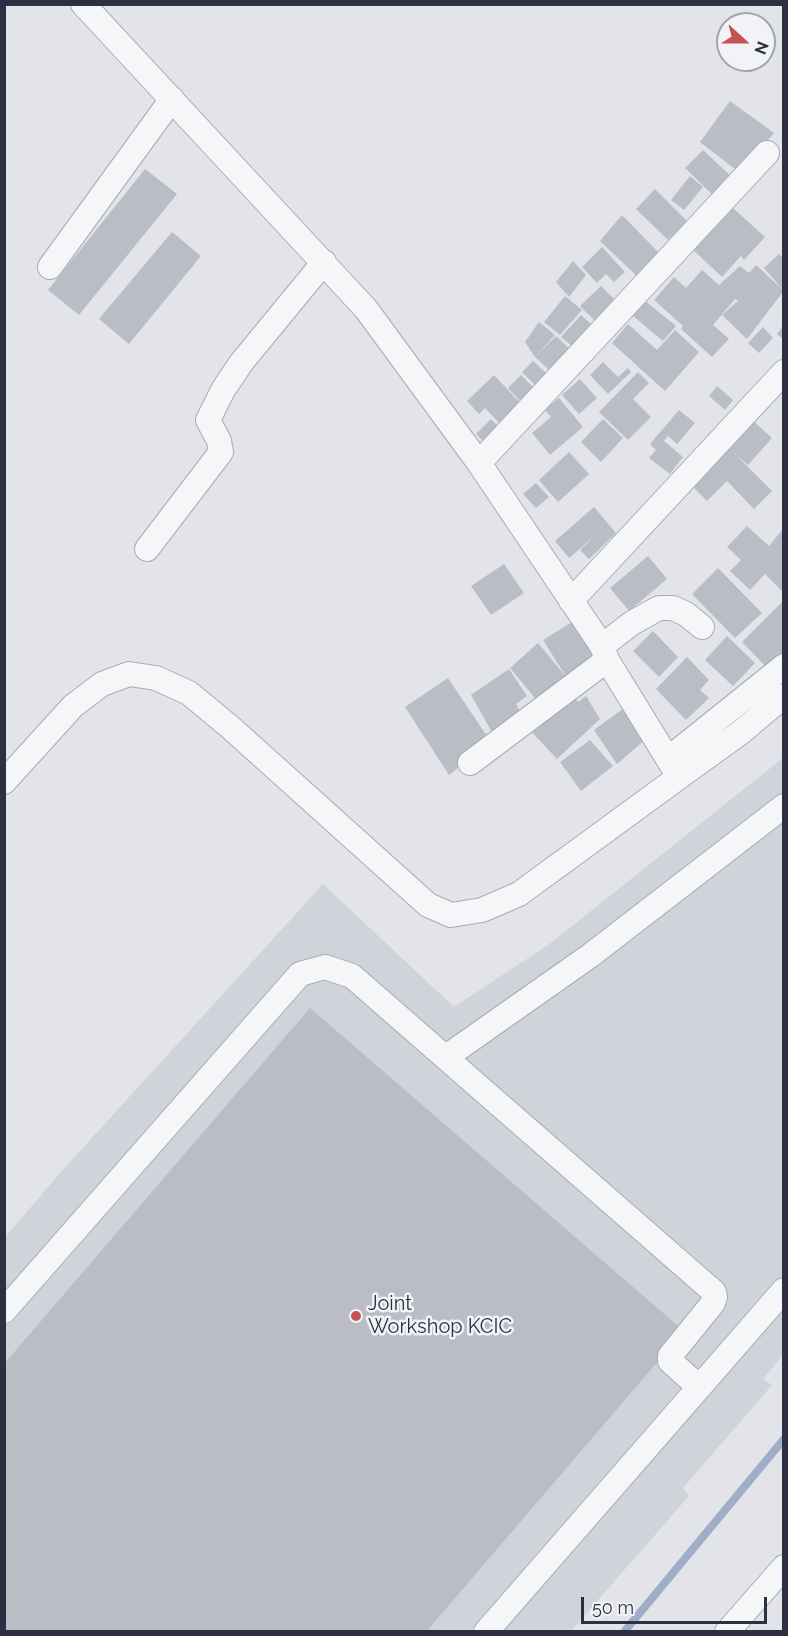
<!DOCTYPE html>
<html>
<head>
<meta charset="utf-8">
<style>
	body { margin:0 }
	#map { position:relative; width:788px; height:1636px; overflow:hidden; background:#e2e4ea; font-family:Raleway,sans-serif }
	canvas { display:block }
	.frame { position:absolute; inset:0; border:6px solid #2c3040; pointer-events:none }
	.north { position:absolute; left:716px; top:12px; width:60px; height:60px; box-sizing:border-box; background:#f2f3f7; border:2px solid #a3a5ae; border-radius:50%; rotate:111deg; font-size:16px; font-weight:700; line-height:24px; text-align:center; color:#2c3040 }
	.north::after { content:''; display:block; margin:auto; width:21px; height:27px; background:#c45352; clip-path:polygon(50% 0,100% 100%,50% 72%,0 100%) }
	.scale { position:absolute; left:581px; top:1597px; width:186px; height:27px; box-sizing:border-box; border:3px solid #2c3040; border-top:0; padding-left:8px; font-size:18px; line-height:21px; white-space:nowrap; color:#2c3040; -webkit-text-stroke:4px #f2f3f7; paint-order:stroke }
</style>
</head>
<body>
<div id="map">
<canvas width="788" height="1636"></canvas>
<div class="frame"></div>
<div class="north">N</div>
<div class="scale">50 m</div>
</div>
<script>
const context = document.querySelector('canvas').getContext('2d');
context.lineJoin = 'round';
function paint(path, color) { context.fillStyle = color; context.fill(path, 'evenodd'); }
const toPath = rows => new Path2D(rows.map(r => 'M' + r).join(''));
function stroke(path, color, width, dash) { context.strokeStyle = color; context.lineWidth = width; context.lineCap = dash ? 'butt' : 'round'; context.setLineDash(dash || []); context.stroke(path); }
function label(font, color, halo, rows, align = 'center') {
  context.font = font + ' Raleway,sans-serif'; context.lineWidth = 5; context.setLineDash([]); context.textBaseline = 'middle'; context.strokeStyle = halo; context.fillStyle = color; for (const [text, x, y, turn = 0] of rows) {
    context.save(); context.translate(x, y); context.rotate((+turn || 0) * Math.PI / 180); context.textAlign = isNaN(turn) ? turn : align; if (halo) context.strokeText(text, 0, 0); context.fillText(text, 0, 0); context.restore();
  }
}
paint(toPath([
	[783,758,783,1355,763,1379,772,1385,683,1488,689,1496,571,1631,5,1632,5,1237,60,1173,323,884,454,1007,548,945]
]), '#d1d3db');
stroke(toPath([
	[624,1632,784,1439]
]), '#a0adc7', 8);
paint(toPath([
	[730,101,774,133,740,173,700,142],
	[703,150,735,180,717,199,685,168],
	[145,169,177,194,79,315,48,290],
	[690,176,703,187,684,210,671,200],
	[655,189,687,221,668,240,636,209],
	[733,208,765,237,744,260,741,256,722,277,691,248,710,227,713,230],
	[622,215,662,256,640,279,600,241],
	[172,232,201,256,129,344,99,319],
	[602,247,625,272,614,282,606,274,597,283,582,267],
	[779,254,783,258,783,290,764,268],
	[573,261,586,275,569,297,556,282],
	[756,265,783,290,783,292,747,339,722,315,738,301,735,299,713,325,729,339,712,357,681,329,683,326,654,300,674,277,686,288,702,270,719,285,740,266,749,273],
	[601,286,618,303,597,323,580,306],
	[565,296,582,310,560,335,544,322],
	[644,300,676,326,663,341,632,315],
	[581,315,592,325,573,347,561,337],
	[539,322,555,335,535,357,525,342],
	[628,324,657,350,675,330,699,352,665,391,612,343],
	[783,326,783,339,777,334],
	[763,327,773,338,759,353,748,343],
	[556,336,571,350,550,371,535,357],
	[533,361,547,374,536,386,522,372],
	[603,362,618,377,628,368,631,372,608,394,590,375],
	[638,372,649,383,633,399,651,417,628,440,599,412],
	[494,375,523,406,502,426,485,408,479,414,467,401],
	[521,375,535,389,522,403,508,388],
	[580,379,597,398,579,414,562,395],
	[717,386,733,400,725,410,709,396],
	[559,398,583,427,550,455,532,433,551,417,545,410],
	[679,410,695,423,677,444,668,436,664,441,683,457,670,474,649,458,656,450,650,444],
	[491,419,501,429,486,444,476,434],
	[603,419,623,438,601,462,581,442],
	[751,419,772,438,748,465,733,452,772,491,754,509,727,481,707,501,690,484],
	[569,452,589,474,558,502,539,480],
	[536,483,549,497,536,508,523,494],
	[594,507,616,533,589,559,580,550,598,533,569,558,555,541],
	[747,526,769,546,783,529,783,592,765,574,750,590,730,571,741,560,727,547],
	[648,556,667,579,629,611,610,588],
	[504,564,524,593,491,615,471,586],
	[718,568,762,613,735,638,692,594],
	[783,601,783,655,769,670,742,642],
	[580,617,603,655,567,678,543,640],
	[653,631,678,657,659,677,633,651],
	[727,636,755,663,733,686,705,660],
	[538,643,568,679,540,704,510,668],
	[687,657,709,680,700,690,709,698,686,720,656,689],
	[509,669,527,696,516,704,522,716,493,734,471,695],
	[448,678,491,742,449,775,405,707],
	[572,693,578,702,586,696,600,719,557,759,528,728],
	[624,708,647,738,617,764,594,730],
	[590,740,613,766,581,791,560,762],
	[310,1008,684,1331,426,1632,4,1632,4,1364]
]), '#babdc6');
const minor = toPath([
	[50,267,172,99],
	[479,463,767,153],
	[147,549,221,452,219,441,208,420,223,390,241,363,324,262],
	[571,601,784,372],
	[602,646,632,623,659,608,673,608,686,614,702,627],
	[668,759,784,666],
	[470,763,607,660],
	[679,777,740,733,784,696],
	[4,782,73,706,102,684,129,674,156,678,189,693,230,727,428,905,451,915,482,910,519,894,679,777,607,660,602,646,479,463,366,309,83,4],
	[446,1057,591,955,784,806],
	[4,1311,300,974,325,967,352,976,714,1292,715,1297,713,1303,670,1356,670,1361,699,1387],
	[486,1632,784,1290],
	[727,1632,784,1567]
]);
stroke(minor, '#a8aab4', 26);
stroke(minor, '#f5f6f8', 24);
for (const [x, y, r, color] of [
	[356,1316,6,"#c45352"]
]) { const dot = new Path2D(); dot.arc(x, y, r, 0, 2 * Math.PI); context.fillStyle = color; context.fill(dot); stroke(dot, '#f2f3f7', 2); }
label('20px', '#2c3040', '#f2f3f7', [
	["Joint",368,1304],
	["Workshop KCIC",368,1327]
], 'left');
</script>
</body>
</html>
